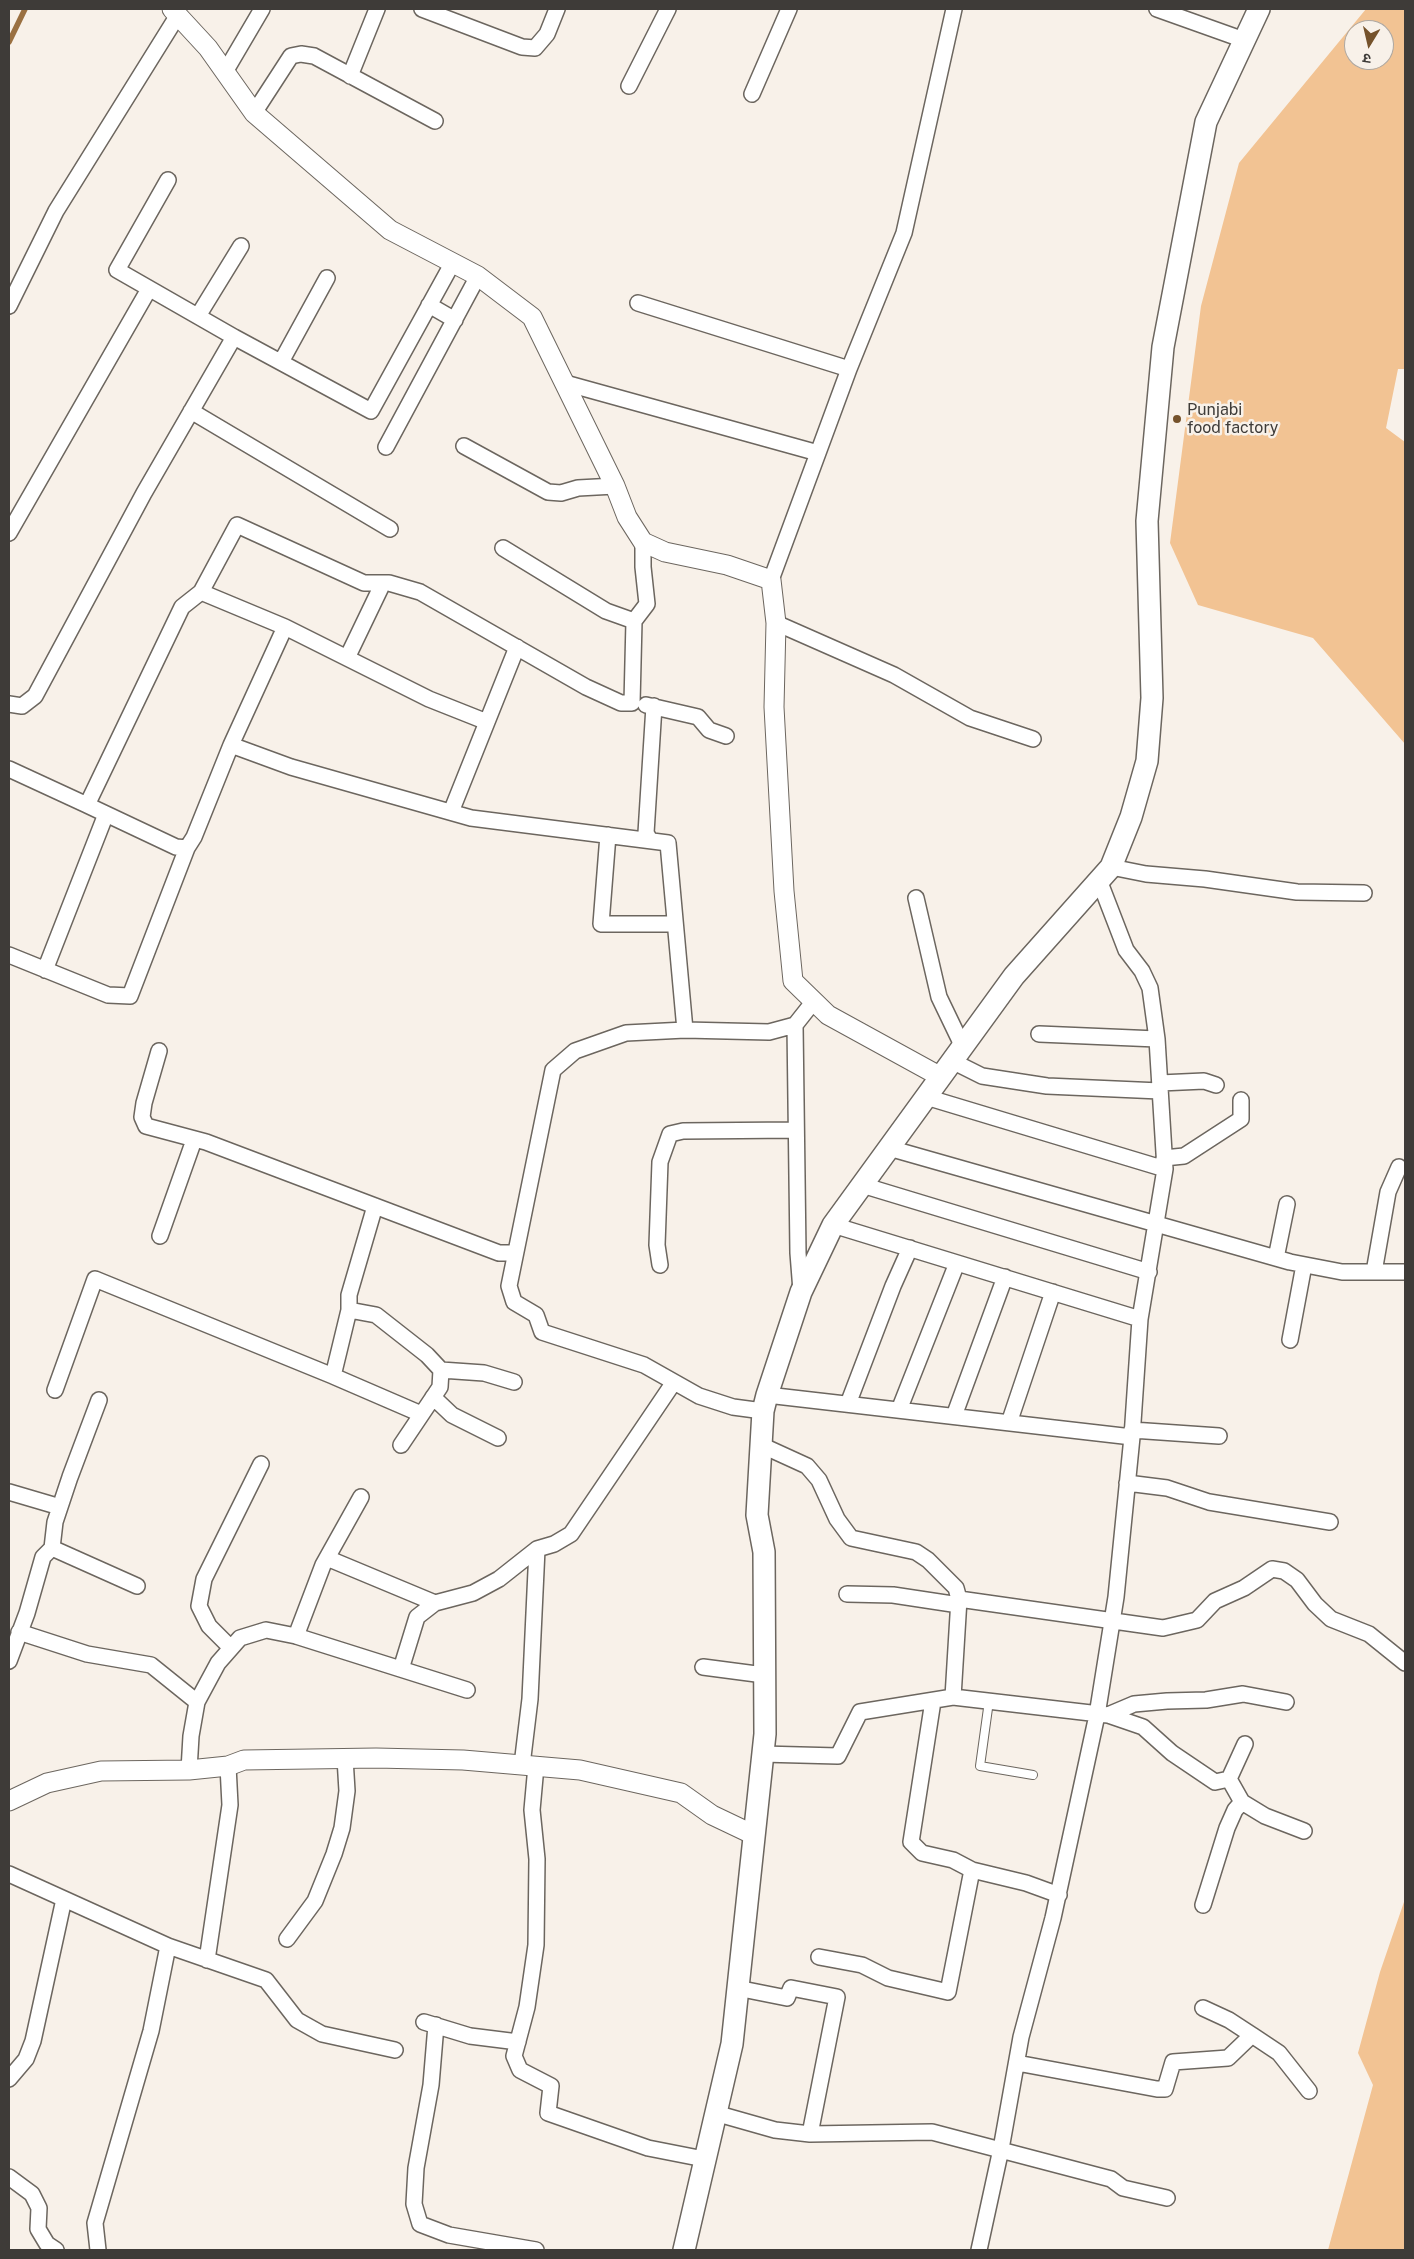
<!DOCTYPE html>
<html>
<head>
<meta charset="utf-8">
<style>
	body { margin:0 }
	#map { position:relative; width:1414px; height:2259px; overflow:hidden; background:#f8f1e9; font-family:"Public Sans","Noto Sans Devanagari",sans-serif }
	canvas { display:block }
	.frame { position:absolute; inset:0; border:10px solid #3e3b38; pointer-events:none }
	.north { position:absolute; left:1344px; top:20px; width:50px; height:50px; box-sizing:border-box; background:#f8f1e9; border:1px solid #aea8a2; border-radius:50%; rotate:189deg; font-size:14px; font-weight:700; line-height:20px; text-align:center; color:#3e3b38 }
	.north::after { content:''; display:block; margin:auto; width:18px; height:22px; background:#75522b; clip-path:polygon(50% 0,100% 100%,50% 72%,0 100%) }
</style>
</head>
<body>
<div id="map">
<canvas width="1414" height="2259"></canvas>
<div class="frame"></div>
<div class="north">उ</div>
</div>
<script>
const context = document.querySelector('canvas').getContext('2d');
context.lineJoin = 'round';
function paint(path, color) { context.fillStyle = color; context.fill(path, 'evenodd'); }
const toPath = rows => new Path2D(rows.map(r => 'M' + r).join(''));
function stroke(path, color, width, dash) { context.strokeStyle = color; context.lineWidth = width; context.lineCap = dash ? 'butt' : 'round'; context.setLineDash(dash || []); context.stroke(path); }
function label(font, color, halo, rows, align = 'center') {
  context.font = font + ' "Public Sans",sans-serif'; context.lineWidth = 5; context.setLineDash([]); context.textBaseline = 'middle'; context.strokeStyle = halo; context.fillStyle = color; for (const [text, x, y, turn = 0] of rows) {
    context.save(); context.translate(x, y); context.rotate((+turn || 0) * Math.PI / 180); context.textAlign = isNaN(turn) ? turn : align; if (halo) context.strokeText(text, 0, 0); context.fillText(text, 0, 0); context.restore();
  }
}
paint(toPath([
	[1366,9,1405,9,1405,369,1398,369,1386,428,1405,442,1405,744,1313,638,1198,605,1170,543,1201,306,1239,163],
	[1354,30,1384,30,1384,60,1354,60],
	[1405,1899,1405,2250,1328,2250,1373,2085,1358,2053,1380,1972]
]), '#f2c393');
stroke(toPath([
	[9,42,25,9]
]), '#9a7041', 5.5);
const service = toPath([
	[989,1701,980,1766,1033,1775]
]);
const minor = toPath([
	[422,9,522,47,535,48,547,34,557,9],
	[1157,9,1244,40],
	[225,72,262,9],
	[350,76,377,9],
	[629,86,668,9],
	[752,94,789,9],
	[254,113,291,56,301,54,314,56,435,121],
	[429,305,455,320],
	[9,306,56,211,178,15],
	[198,316,241,246],
	[234,337,371,411,452,264],
	[281,362,327,278],
	[849,369,904,233,954,9],
	[565,383,818,453,849,369,638,303],
	[191,411,390,529],
	[464,446,548,492,561,493,578,488,615,486],
	[386,447,478,276],
	[9,533,149,289],
	[503,548,606,611,634,621],
	[771,580,818,453],
	[201,592,285,627,231,745],
	[776,623,894,675,970,718,1033,739],
	[285,627,429,699,487,722],
	[347,658,383,583],
	[9,704,22,706,35,696,144,493,234,337,117,270,168,180],
	[646,705,698,717,709,730,726,736],
	[9,769,87,805,182,607,201,592,237,525,364,583,389,583,420,592,586,687,621,703,632,703,634,621,647,604,643,567,643,542],
	[87,805,176,847,187,848,194,837,231,745,291,767,471,818,668,843,685,1030,626,1033,575,1051,553,1070,509,1286,514,1302,536,1315,542,1332,644,1365,699,1396,733,1407,763,1411],
	[451,812,517,647],
	[608,835,601,924,675,924],
	[650,840,646,833,654,706],
	[1111,867,1146,874,1205,879,1297,892,1364,893],
	[916,898,939,997,963,1047],
	[9,955,108,995,130,996,187,848],
	[45,970,106,814],
	[795,1025,798,1253,801,1291],
	[685,1030,769,1032,795,1025,814,1001],
	[1039,1034,1157,1039],
	[159,1051,144,1103,142,1117,146,1126,206,1142,499,1253,515,1253],
	[952,1061,982,1076,1047,1086,1160,1091],
	[1160,1083,1204,1081,1216,1085],
	[926,1097,1165,1169],
	[889,1148,1290,1262,1342,1272,1405,1272],
	[1164,1158,1184,1156,1241,1119,1241,1100],
	[862,1185,1149,1272],
	[833,1225,1140,1319],
	[160,1236,194,1140],
	[1276,1258,1287,1204],
	[660,1265,657,1245,660,1162,670,1134,683,1131,796,1130],
	[1374,1272,1388,1192,1399,1167],
	[349,1310,376,1315,427,1355,441,1370,440,1387,401,1445],
	[1290,1340,1304,1265],
	[441,1370,484,1373,514,1382],
	[333,1376,421,1414],
	[55,1390,95,1279,333,1376,349,1310,349,1295,375,1206],
	[767,1395,1132,1437],
	[433,1397,452,1415,498,1438],
	[848,1404,893,1286,910,1248],
	[899,1410,957,1263],
	[954,1416,1005,1277],
	[1009,1423,1053,1292],
	[1132,1430,1219,1436],
	[761,1445,807,1466,819,1480,837,1519,851,1538,916,1552,928,1560,956,1588,959,1599,1163,1628,1197,1620,1215,1601,1244,1588,1272,1569,1284,1571,1297,1580,1315,1604,1331,1619,1369,1634,1405,1663],
	[1127,1483,1167,1488,1209,1502,1330,1522],
	[9,1492,60,1507],
	[52,1548,55,1522,70,1477,99,1400],
	[327,1558,435,1603],
	[847,1594,893,1595,959,1605],
	[19,1632,87,1654,151,1665,197,1702],
	[296,1636,323,1565,361,1497],
	[231,1648,209,1626,199,1606,204,1579,261,1464],
	[9,1661,27,1613,43,1557,52,1548,137,1586],
	[703,1667,764,1675],
	[401,1669,417,1617,435,1603,473,1593,499,1579,537,1549,554,1544,571,1534,674,1382],
	[953,1697,959,1599],
	[933,1701,911,1842,922,1853,953,1860,972,1870,1026,1883,1059,1895],
	[1108,1715,1134,1704,1167,1701,1206,1700,1243,1694,1286,1702],
	[762,1754,838,1756,860,1712,953,1697,1108,1715,1143,1727,1172,1753,1215,1782,1229,1779,1245,1744],
	[522,1765,530,1699,537,1549],
	[536,1766,532,1810,537,1859,536,1945,527,2007,514,2056,520,2070,551,2086,548,2113,648,2148,704,2159],
	[189,1770,191,1736,197,1702,218,1663,240,1638,266,1630,296,1636,467,1690],
	[1229,1779,1242,1802,1265,1816,1304,1831],
	[9,1874,168,1946,151,2031,95,2223,98,2250],
	[1203,1905,1227,1828,1235,1810,1242,1802],
	[287,1939,315,1901,334,1854,342,1828,347,1791,345,1758],
	[168,1946,266,1980,297,2020,322,2034,395,2050],
	[819,1957,862,1965,888,1978,948,1992,972,1870],
	[207,1960,230,1805,228,1766],
	[737,1988,787,1998,791,1988,837,1997,810,2134],
	[424,2022,470,2036,518,2042],
	[436,2025,431,2085,416,2168,414,2204,420,2224,449,2235,536,2250],
	[1252,2035,1279,2053,1309,2091],
	[1017,2063,1157,2089,1165,2089,1173,2062,1228,2058,1252,2035,1229,2020,1203,2008],
	[9,2079,26,2059,33,2041,64,1899],
	[715,2113,775,2130,810,2134,932,2132,1111,2179,1123,2188,1167,2198],
	[9,2177,32,2194,39,2208,38,2229,47,2244,56,2250],
	[979,2250,1001,2149,1021,2037,1053,1918,1097,1715,1116,1597,1132,1437,1140,1319,1165,1169,1157,1039,1150,988,1142,971,1126,950,1099,880]
]);
const tertiary = toPath([
	[172,9,208,48,254,113,390,230,478,276,532,317,615,486,627,517,643,542,665,552,727,565,771,580,776,623,774,707,784,891,793,981,828,1015,941,1077],
	[9,1801,47,1783,101,1771,189,1770,228,1766,244,1760,376,1758,463,1760,580,1770,681,1793,712,1815,754,1835]
]);
const secondary = toPath([
	[684,2250,732,2044,765,1734,764,1552,757,1515,763,1411,767,1395,801,1292,833,1225,1014,976,1111,867,1131,817,1147,761,1152,698,1147,521,1163,347,1206,122,1259,9]
]);
stroke(service, '#6c665f', 10);
stroke(minor, '#6c665f', 18);
stroke(tertiary, '#6c665f', 21);
stroke(secondary, '#6c665f', 24);
stroke(service, '#fff', 8);
stroke(minor, '#fff', 15);
stroke(tertiary, '#fff', 19);
stroke(secondary, '#fff', 21);
for (const [x, y, r, color] of [
	[1177,419,5,"#75522b"]
]) { const dot = new Path2D(); dot.arc(x, y, r, 0, 2 * Math.PI); context.fillStyle = color; context.fill(dot); stroke(dot, '#f8f1e9', 2); }
label('16px', '#3e3b38', '#f8f1e9', [
	["Punjabi",1187,410],
	["food factory",1187,428]
], 'left');
</script>
</body>
</html>
